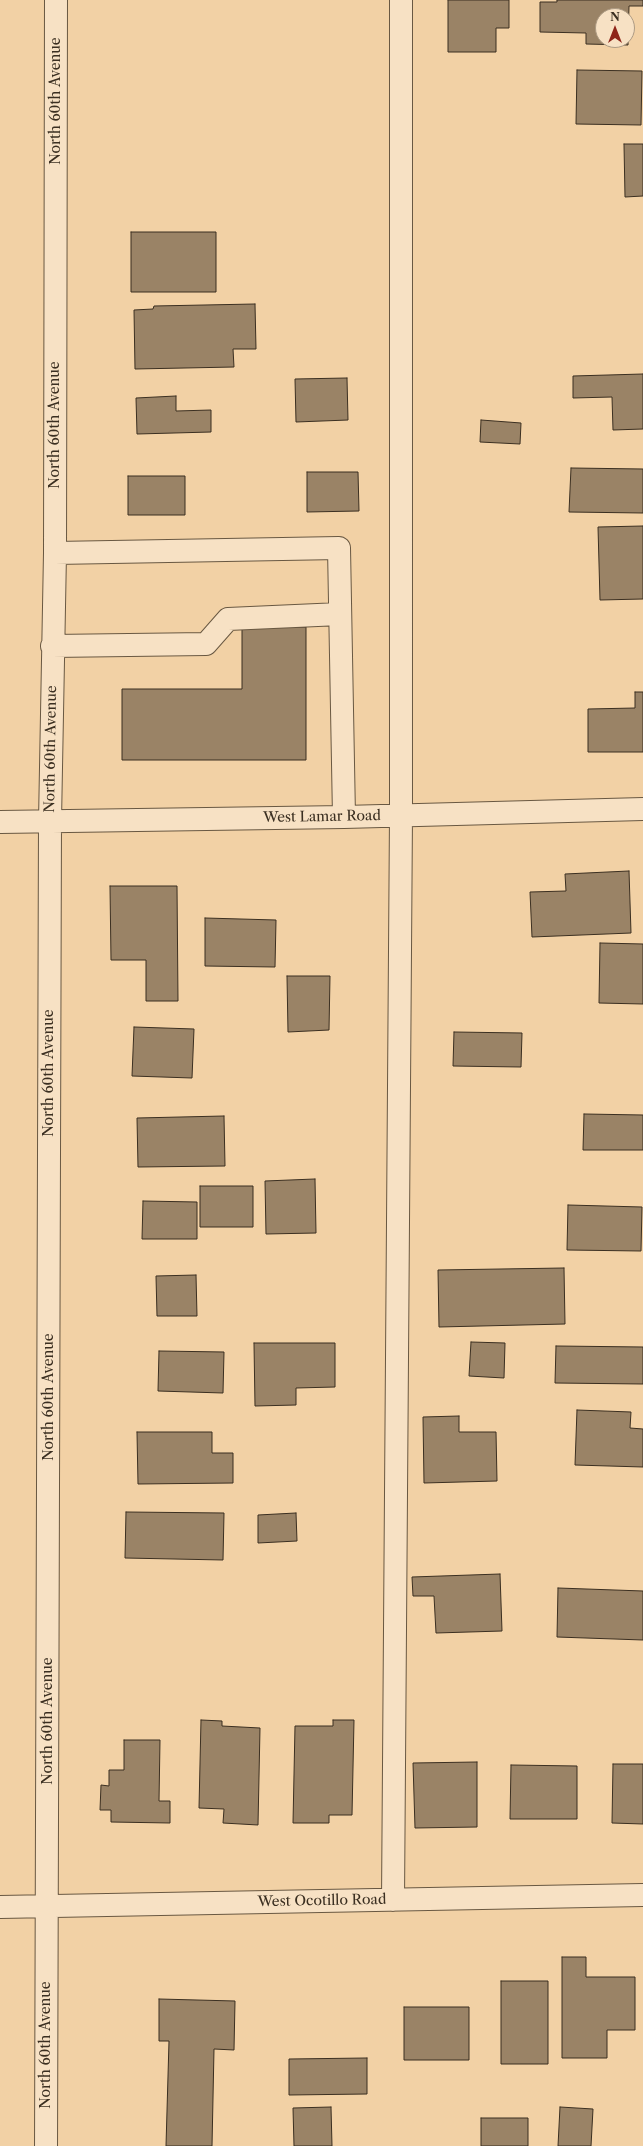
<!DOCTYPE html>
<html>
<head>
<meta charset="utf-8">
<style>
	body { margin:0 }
	#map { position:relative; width:643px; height:2146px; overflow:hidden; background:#f2d1a5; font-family:"Libre Caslon Text",serif }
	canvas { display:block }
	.north { position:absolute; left:595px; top:8px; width:40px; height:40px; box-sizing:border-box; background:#f7e1c4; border:1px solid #ac9a83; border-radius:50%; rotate:0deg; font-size:11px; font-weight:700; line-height:16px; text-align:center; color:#3b2f21 }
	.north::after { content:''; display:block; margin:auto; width:14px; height:18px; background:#8f2418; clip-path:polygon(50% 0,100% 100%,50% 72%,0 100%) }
</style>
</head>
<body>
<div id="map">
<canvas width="643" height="2146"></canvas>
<div class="north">N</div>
</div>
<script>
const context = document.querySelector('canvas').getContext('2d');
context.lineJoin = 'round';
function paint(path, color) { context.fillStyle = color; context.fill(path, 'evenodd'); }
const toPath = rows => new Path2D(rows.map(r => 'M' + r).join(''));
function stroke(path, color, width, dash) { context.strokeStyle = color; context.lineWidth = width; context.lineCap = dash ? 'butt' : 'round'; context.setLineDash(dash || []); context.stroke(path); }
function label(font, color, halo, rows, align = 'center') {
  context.font = font + ' "Libre Caslon Text",serif'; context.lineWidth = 3.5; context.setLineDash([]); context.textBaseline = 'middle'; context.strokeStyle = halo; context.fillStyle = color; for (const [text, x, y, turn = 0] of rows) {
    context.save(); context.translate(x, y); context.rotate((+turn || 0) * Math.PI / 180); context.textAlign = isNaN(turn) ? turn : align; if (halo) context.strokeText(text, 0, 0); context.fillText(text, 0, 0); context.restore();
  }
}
const building = toPath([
	[448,0,509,0,509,28,496,28,496,52,448,52,448,0],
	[557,0,643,0,643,6,629,6,628,45,586,44,586,33,540,32,540,2,557,2,557,0],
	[603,16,627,16,627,40,603,40,603,16],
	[577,70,642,71,641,125,576,124,577,70],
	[624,144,643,144,643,196,625,197,624,144],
	[131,232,216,232,216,292,131,292,131,232],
	[255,304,256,349,233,349,234,367,135,369,134,310,153,309,154,306,255,304],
	[643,374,643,429,613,430,612,397,573,398,573,376,643,374],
	[347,378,348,420,296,422,295,379,347,378],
	[176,396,176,411,211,410,211,432,137,434,136,398,176,396],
	[481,420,521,423,520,444,480,442,481,420],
	[571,468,643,469,643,513,569,512,571,468],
	[307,472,358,472,359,511,307,512,307,472],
	[128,476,185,476,185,515,128,515,128,476],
	[643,526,643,599,600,600,598,527,643,526],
	[242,627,306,627,306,760,122,760,122,689,242,689,242,627],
	[635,692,643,692,643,752,588,752,588,709,635,708,635,692],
	[629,871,631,933,532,937,530,892,566,891,565,874,629,871],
	[110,886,177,886,178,1001,146,1001,146,960,111,960,110,886],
	[205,918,276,920,275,967,205,966,205,918],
	[600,943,643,944,643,1004,599,1003,600,943],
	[287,976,330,976,329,1030,288,1032,287,976],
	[134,1027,194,1029,192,1078,132,1076,134,1027],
	[454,1032,522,1033,521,1067,453,1066,454,1032],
	[584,1114,643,1115,643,1150,583,1150,584,1114],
	[224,1116,225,1166,138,1167,137,1118,224,1116],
	[315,1179,316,1233,266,1234,265,1181,315,1179],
	[200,1186,253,1186,253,1227,200,1227,200,1186],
	[143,1201,197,1202,197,1239,142,1239,143,1201],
	[568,1205,642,1207,641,1251,567,1250,568,1205],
	[564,1268,565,1324,439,1327,438,1270,564,1268],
	[196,1275,197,1316,157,1316,156,1276,196,1275],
	[471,1342,505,1343,504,1378,469,1376,471,1342],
	[254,1343,335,1343,335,1387,296,1388,296,1405,255,1406,254,1343],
	[556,1346,643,1347,643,1384,555,1383,556,1346],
	[159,1351,224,1352,223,1393,158,1391,159,1351],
	[577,1410,631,1412,630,1428,643,1429,643,1467,575,1465,577,1410],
	[459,1416,459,1432,496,1432,497,1481,424,1483,423,1417,459,1416],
	[137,1432,212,1432,212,1453,233,1453,233,1483,138,1484,137,1432],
	[126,1512,224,1513,223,1560,125,1558,126,1512],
	[296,1513,297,1541,258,1543,258,1515,296,1513],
	[500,1574,502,1631,436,1633,434,1596,413,1596,412,1577,500,1574],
	[558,1588,643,1591,643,1640,557,1637,558,1588],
	[201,1720,222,1721,222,1726,260,1728,258,1825,223,1823,224,1809,199,1808,201,1720],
	[333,1720,354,1720,352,1815,329,1815,329,1823,293,1823,295,1726,333,1726,333,1720],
	[124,1740,160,1740,159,1801,170,1801,170,1823,111,1822,111,1810,100,1810,101,1785,109,1786,109,1770,124,1770,124,1740],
	[477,1762,477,1827,415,1828,413,1763,477,1762],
	[613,1764,643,1764,643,1824,612,1823,613,1764],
	[511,1765,577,1766,577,1819,510,1819,511,1765],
	[562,1957,586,1957,586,1977,635,1977,635,2030,607,2030,607,2058,562,2058,562,1957],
	[501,1981,548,1981,548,2064,501,2064,501,1981],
	[159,1999,235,2001,234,2050,214,2049,212,2146,166,2146,169,2041,159,2041,159,1999],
	[404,2007,469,2007,469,2060,404,2060,404,2007],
	[367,2058,367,2094,289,2095,289,2059,367,2058],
	[331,2107,332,2146,294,2146,293,2108,331,2107],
	[560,2107,593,2109,591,2146,558,2146,560,2107],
	[481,2118,528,2118,528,2146,481,2146,481,2118]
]);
paint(building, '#9a8366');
stroke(building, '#3b2f21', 1);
const minor = toPath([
	[55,553,339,548,344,817],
	[52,646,206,644,228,619,340,614],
	[0,822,344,817,643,809],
	[393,1900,401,815,401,0],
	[0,1907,643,1895],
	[46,2146,50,821,55,553,56,0]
]);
stroke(minor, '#695842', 24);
stroke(minor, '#f7e1c4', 22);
label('14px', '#3b2f21', '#f7e1c4', [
	["North 60th Avenue",56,101,-90],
	["North 60th Avenue",55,425,-90],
	["North 60th Avenue",51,749,-89],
	["West Lamar Road",322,817,-1],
	["North 60th Avenue",49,1073,-90],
	["North 60th Avenue",49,1397,-90],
	["North 60th Avenue",48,1721,-90],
	["West Ocotillo Road",322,1901,-1],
	["North 60th Avenue",46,2045,-90]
]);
</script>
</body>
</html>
